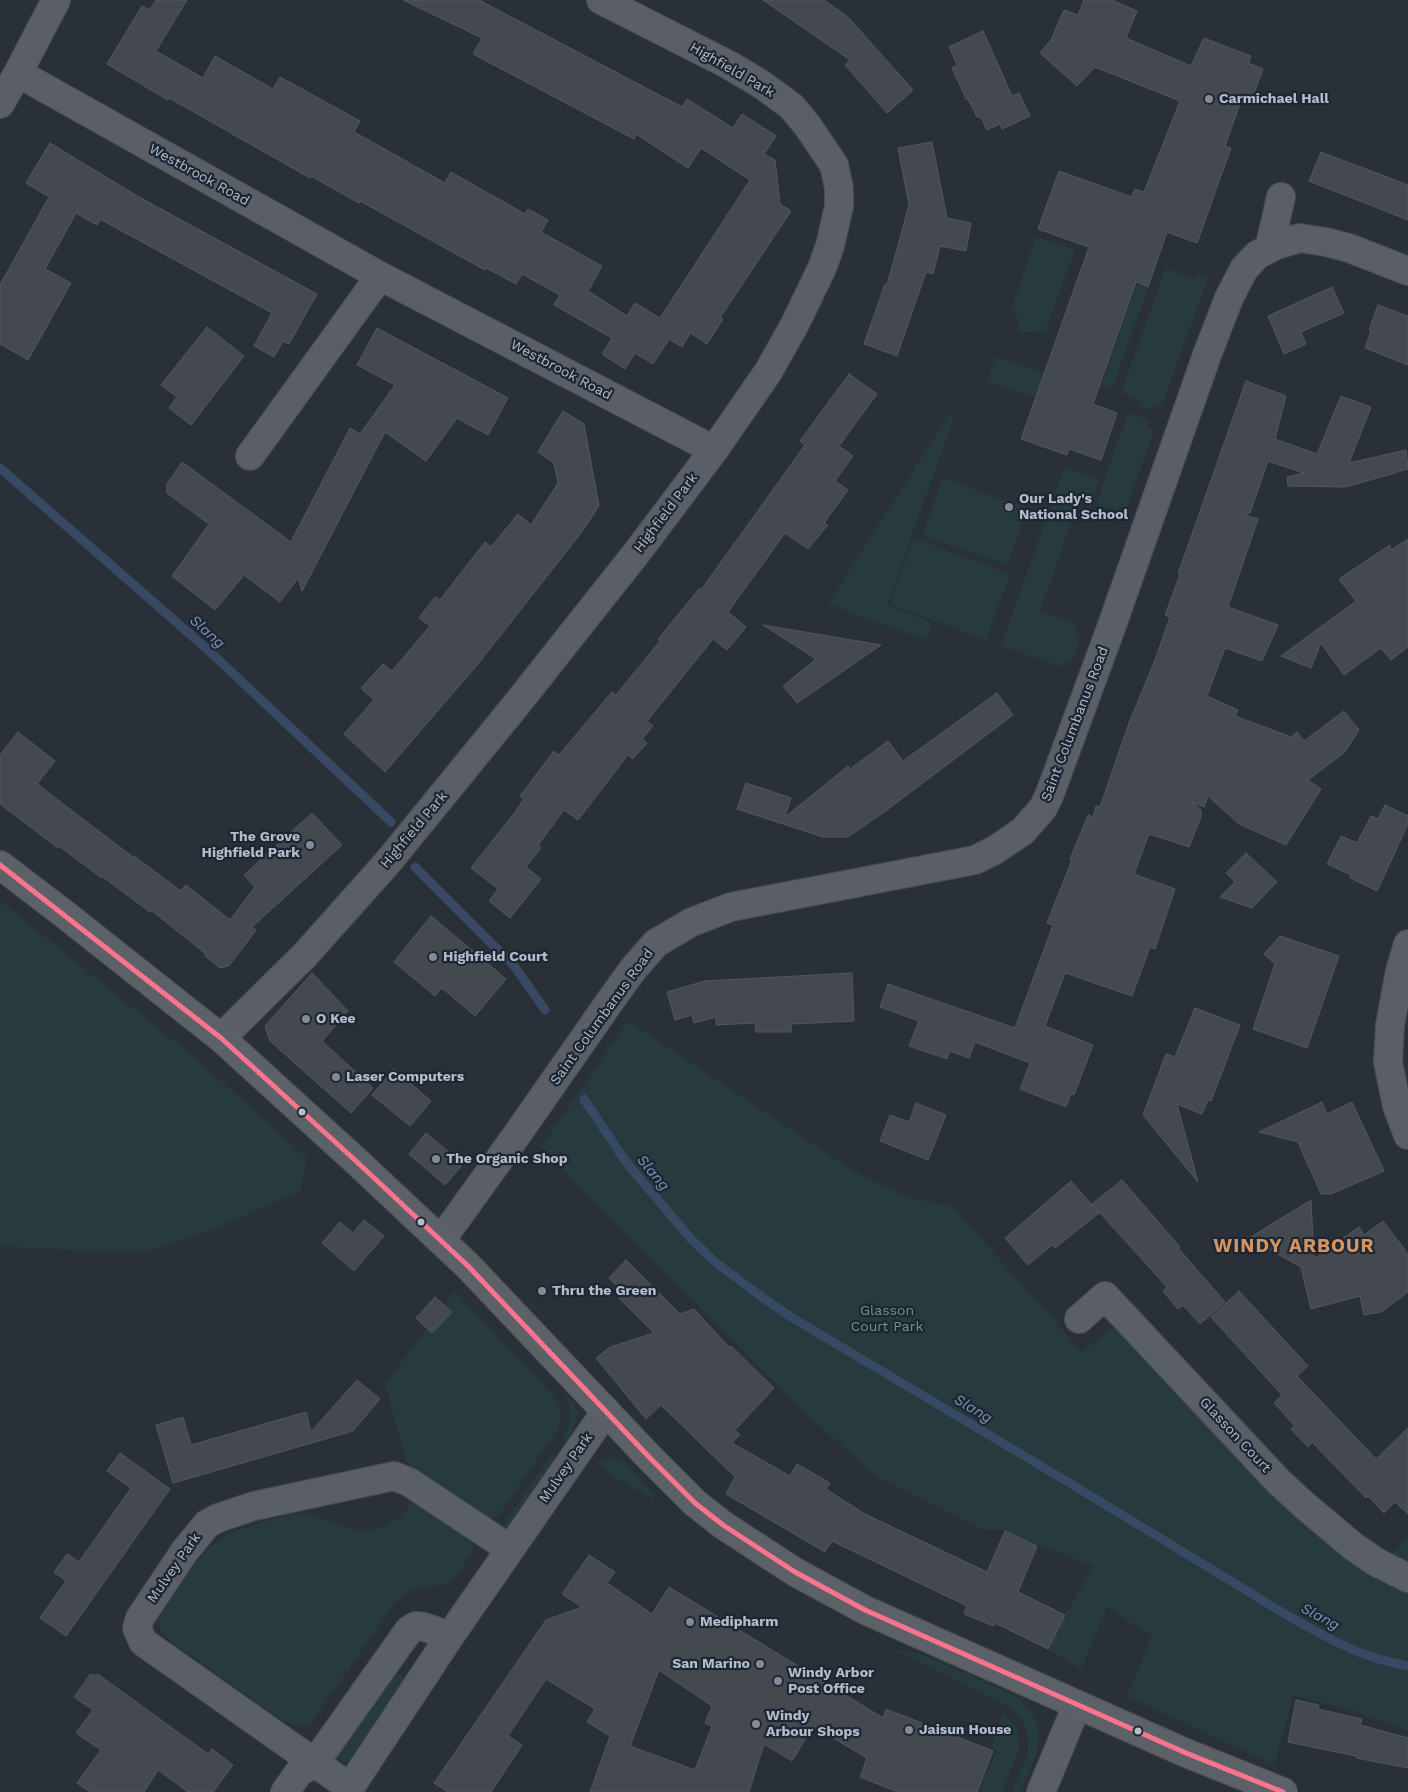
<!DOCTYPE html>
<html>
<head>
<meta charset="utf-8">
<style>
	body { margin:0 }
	canvas { display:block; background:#2a3038 }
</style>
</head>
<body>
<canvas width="1408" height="1792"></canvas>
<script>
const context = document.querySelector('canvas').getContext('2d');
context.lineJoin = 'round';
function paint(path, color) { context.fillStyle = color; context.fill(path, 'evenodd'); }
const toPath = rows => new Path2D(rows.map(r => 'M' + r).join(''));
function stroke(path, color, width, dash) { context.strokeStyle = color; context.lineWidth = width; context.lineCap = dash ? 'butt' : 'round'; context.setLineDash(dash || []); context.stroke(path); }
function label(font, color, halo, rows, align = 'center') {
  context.font = font + ' "Work Sans",sans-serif'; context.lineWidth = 4.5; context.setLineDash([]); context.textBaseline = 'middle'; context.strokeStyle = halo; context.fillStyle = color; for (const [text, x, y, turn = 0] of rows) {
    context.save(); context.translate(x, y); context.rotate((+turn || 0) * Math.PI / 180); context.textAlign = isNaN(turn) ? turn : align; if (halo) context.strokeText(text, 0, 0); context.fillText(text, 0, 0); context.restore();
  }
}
paint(toPath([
	[1036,237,1075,250,1045,331,1017,333,1019,326,1018,319,1011,309],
	[1166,268,1196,279,1198,274,1208,278,1161,407,1155,405,1152,410,1140,405,1141,400,1121,393],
	[1137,284,1148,288,1112,389,1101,385],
	[996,356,1044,374,1035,397,987,381],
	[951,412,955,414,887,605,932,623,926,640,828,604],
	[1128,413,1150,420,1147,427,1154,430,1127,507,1118,508,1116,512,1096,504],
	[1065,467,1100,479,1091,504,1079,500,1040,611,1076,624,1074,629,1080,638,1071,664,1064,662,1063,667,1001,646],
	[943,478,1028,509,1007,565,922,535],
	[914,538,1010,574,986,640,890,604],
	[0,901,200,1062,307,1158,300,1191,221,1226,150,1251,84,1251,0,1246],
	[628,1021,838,1161,866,1178,910,1198,952,1206,1082,1352,1107,1331,1115,1327,1122,1327,1374,1575,1408,1537,1408,1731,1352,1710,1293,1696,1274,1765,1127,1696,1152,1636,1107,1607,1081,1669,1048,1649,1065,1615,1094,1566,1001,1530,984,1530,874,1475,793,1401,541,1147],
	[455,1291,553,1396,561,1411,561,1418,557,1430,501,1512,495,1518,483,1520,414,1471,406,1460,385,1384],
	[565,1393,574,1403,578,1414,573,1430,567,1442,563,1438,569,1424,570,1409,569,1402],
	[551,1455,556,1458,506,1529,502,1527],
	[610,1458,621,1460,627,1464,653,1494,653,1499,616,1478,597,1463],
	[416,1498,473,1538,472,1554,452,1581,444,1585,417,1587,410,1590,394,1603,310,1725,299,1726,283,1721,172,1642,161,1631,158,1619,163,1605,207,1549,232,1532,294,1513,314,1515,350,1529,361,1531,383,1528,401,1516],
	[895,1650,916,1652,930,1658,1011,1694,1021,1700,1027,1706,1031,1711,1038,1726,1038,1744,1037,1752,1020,1792,1012,1792,1028,1753,1029,1745,1026,1729,1021,1719,1014,1711,1007,1706],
	[390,1669,410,1681,355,1759,343,1762,336,1755],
	[1003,1714,1017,1728,1019,1749,1002,1792,979,1792,997,1750,991,1747]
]), '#273a3e');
stroke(toPath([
	[0,468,207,649,391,822],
	[415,867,515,967,545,1010],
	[584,1099,626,1162,691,1239,715,1262,759,1295,791,1317,1063,1479,1290,1617,1334,1641,1358,1652,1382,1660,1408,1666]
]), '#384963', 9);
const building = toPath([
	[156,0,187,0,156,51,203,78,215,56,273,89,280,77,360,121,354,132,445,183,451,172,525,214,528,209,548,220,541,232,602,266,588,291,627,316,635,303,660,318,750,180,701,148,688,168,636,134,634,139,473,54,482,38,403,0,479,0,682,107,687,99,733,128,742,114,776,136,764,154,775,160,780,204,791,211,720,318,723,319,707,344,690,333,682,347,669,339,653,364,635,353,625,369,602,354,612,338,554,305,560,295,522,274,516,284,486,268,485,270,360,201,359,203,311,176,310,178,169,98,168,100,107,64,142,6,150,10,156,0],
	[763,0,824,0,848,17,913,90,887,113,845,65,850,60,763,0],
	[1084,0,1112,0,1137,11,1126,38,1191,66,1204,38,1251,56,1248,63,1263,69,1251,101,1242,98,1225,146,1231,148,1197,243,1167,232,1148,287,1136,282,1093,404,1117,413,1101,460,1069,449,1067,455,1021,439,1089,247,1038,229,1059,171,1132,197,1135,189,1144,192,1180,101,1095,67,1077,86,1040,53,1051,40,1064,10,1078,15,1084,0],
	[983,31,1012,96,1019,93,1030,116,1002,129,1000,124,987,130,981,117,977,117,968,99,966,99,952,68,957,65,949,47,983,31],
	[932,142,947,218,971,223,966,251,940,246,933,274,926,272,897,356,864,344,885,284,887,285,909,205,898,148,932,142],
	[50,143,139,197,317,294,289,344,283,341,274,357,254,346,272,313,100,219,97,225,76,213,45,269,71,283,28,360,0,344,0,285,49,197,26,183,50,143],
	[1321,152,1408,185,1408,220,1309,181,1321,152],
	[1332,287,1344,313,1301,332,1306,344,1284,354,1268,316,1332,287],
	[1378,305,1408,316,1408,365,1365,348,1371,331,1369,330,1378,305],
	[207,327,244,356,191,425,169,408,177,397,161,385,207,327],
	[377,328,508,398,488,435,457,418,426,461,385,432,302,591,298,578,280,602,244,575,215,610,172,576,209,524,167,493,167,484,182,462,291,542,350,428,360,434,395,385,357,365,377,328],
	[849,374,877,394,839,446,853,456,835,481,848,490,824,523,828,525,808,549,785,533,728,612,746,627,727,650,713,639,647,721,653,726,642,739,647,743,633,759,628,755,578,820,564,810,538,845,541,848,526,867,541,879,510,918,489,901,498,889,471,868,515,812,524,799,520,796,554,751,559,755,612,692,616,695,660,641,658,639,700,588,701,590,805,445,800,441,849,374],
	[1246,381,1286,396,1275,439,1317,454,1341,396,1371,407,1349,463,1406,450,1408,469,1346,487,1288,486,1287,477,1304,473,1268,461,1250,513,1245,515,1258,519,1228,607,1278,625,1262,661,1225,648,1207,696,1238,710,1235,716,1291,737,1297,732,1304,741,1344,711,1359,730,1345,752,1308,780,1321,789,1286,845,1239,824,1208,796,1204,807,1192,802,1201,810,1201,817,1189,847,1149,834,1134,874,1175,889,1155,949,1150,947,1132,996,1065,973,1045,1026,1093,1045,1074,1095,1071,1093,1066,1107,1020,1089,1030,1063,975,1042,969,1058,950,1051,947,1059,909,1046,919,1021,880,1007,888,984,1015,1028,1053,925,1047,923,1072,860,1070,859,1088,815,1093,817,1096,806,1100,807,1129,723,1155,660,1170,617,1165,615,1180,575,1178,574,1246,381],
	[563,411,584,424,599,506,581,533,478,664,385,772,344,734,374,700,361,688,383,664,392,671,430,626,419,618,435,597,440,600,485,542,491,547,518,514,531,525,558,483,554,463,538,452,563,411],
	[1408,539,1408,647,1391,660,1381,648,1344,675,1321,643,1311,668,1281,656,1356,601,1339,579,1390,545,1391,550,1408,539],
	[763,625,881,645,797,703,783,686,816,659,763,625],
	[997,693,1013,715,887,810,848,837,823,837,737,809,746,783,791,798,785,817,848,766,850,769,888,741,903,761,997,693],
	[18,732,55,761,37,784,133,857,134,856,181,891,186,885,230,920,255,887,244,875,312,813,342,845,252,927,256,930,229,966,220,968,205,956,206,954,151,910,150,912,103,877,102,878,59,846,58,848,0,804,0,755,18,732],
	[1385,805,1408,816,1408,824,1377,891,1350,878,1351,875,1327,864,1341,836,1357,843,1371,816,1378,819,1385,805],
	[1246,853,1277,882,1252,908,1220,897,1235,882,1226,873,1246,853],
	[431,916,506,979,475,1016,442,988,435,996,394,962,431,916],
	[1280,936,1339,956,1307,1048,1253,1029,1275,964,1264,954,1280,936],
	[312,973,348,1011,322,1041,373,1088,351,1113,270,1041,265,1026,312,973],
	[852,973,854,1021,791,1024,791,1032,756,1032,755,1023,716,1025,716,1017,694,1023,692,1015,675,1020,667,992,705,981,852,973],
	[1195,1008,1240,1025,1211,1101,1208,1100,1202,1114,1177,1104,1198,1182,1143,1115,1166,1054,1175,1057,1195,1008],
	[394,1069,431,1101,410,1126,372,1095,394,1069],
	[1322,1102,1327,1114,1352,1102,1384,1171,1331,1194,1321,1194,1298,1142,1259,1132,1322,1102],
	[916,1103,946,1115,928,1160,880,1141,890,1115,909,1122,916,1103],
	[426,1133,463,1164,445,1185,409,1154,426,1133],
	[1122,1180,1180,1247,1178,1248,1225,1302,1200,1324,1183,1305,1178,1309,1163,1291,1167,1287,1092,1204,1122,1180],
	[1071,1181,1099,1213,1055,1248,1052,1245,1028,1265,1005,1238,1071,1181],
	[1311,1200,1314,1259,1359,1227,1364,1235,1383,1221,1408,1254,1408,1292,1381,1312,1364,1315,1360,1296,1311,1309,1301,1267,1249,1238,1311,1200],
	[364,1220,384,1236,354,1271,322,1243,340,1222,353,1233,364,1220],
	[626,1260,680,1314,694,1309,729,1347,731,1346,774,1388,735,1430,740,1435,732,1443,790,1476,797,1464,830,1483,826,1489,865,1514,987,1572,1005,1531,1037,1546,1018,1592,1065,1615,1048,1649,995,1623,994,1626,964,1614,967,1606,832,1541,825,1552,726,1494,735,1477,661,1405,646,1419,596,1358,610,1347,654,1333,619,1298,624,1293,609,1278,626,1260],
	[1239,1291,1308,1366,1297,1376,1376,1459,1408,1428,1408,1514,1395,1502,1384,1513,1368,1496,1366,1498,1312,1442,1308,1447,1291,1429,1295,1426,1274,1403,1282,1395,1211,1317,1239,1291],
	[435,1297,452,1312,432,1333,416,1318,435,1297],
	[357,1380,380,1399,353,1431,173,1483,156,1425,183,1417,191,1445,306,1412,311,1432,357,1380],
	[120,1453,170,1489,66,1636,40,1618,66,1581,54,1572,67,1554,79,1562,131,1488,107,1471,120,1453],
	[589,1555,615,1572,607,1583,652,1614,669,1587,883,1718,886,1709,993,1751,977,1792,898,1792,860,1777,867,1758,813,1726,792,1761,764,1744,749,1792,590,1792,610,1736,587,1722,595,1709,546,1679,508,1736,522,1745,491,1792,448,1792,434,1783,546,1620,582,1607,562,1594,589,1555],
	[659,1670,712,1706,705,1723,712,1726,695,1770,630,1746,659,1670],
	[90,1675,99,1675,208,1754,212,1749,233,1765,213,1792,188,1792,158,1770,144,1792,90,1792,77,1783,101,1750,76,1733,93,1710,74,1697,90,1675],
	[1296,1700,1319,1705,1318,1709,1362,1719,1360,1725,1408,1738,1408,1768,1356,1758,1356,1756,1288,1742,1296,1700]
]);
paint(building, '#444950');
stroke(building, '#52575f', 1);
const minor = toPath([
	[18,73,380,276,714,450],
	[0,104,18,73,56,0],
	[1269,249,1281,197],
	[250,456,380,276],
	[1408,944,1400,971,1390,1025,1388,1062,1397,1106,1408,1135],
	[221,1038,304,956,388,862,516,705,638,551,714,450,768,372,795,324,822,268,830,246,839,206,839,188,834,165,807,125,791,106,761,84,729,65,601,0],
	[441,1240,516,1136,613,997,634,968,656,943,692,922,731,907,975,860,995,850,1023,831,1043,808,1049,796,1111,628,1207,355,1229,298,1244,269,1257,255,1276,245,1300,238,1326,242,1349,248,1408,271],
	[1079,1319,1105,1296,1278,1481,1304,1505,1354,1547,1376,1562,1408,1578],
	[349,1787,143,1642,137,1628,140,1618,184,1552,207,1524,218,1518,254,1506,394,1476,409,1482,510,1549],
	[285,1792,299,1772,314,1764,409,1630,416,1626,424,1627,450,1636],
	[347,1792,450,1636,606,1411],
	[1041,1792,1077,1705]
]);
const major = toPath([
	[0,865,63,913,221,1038,356,1161,468,1266,650,1458,695,1503,723,1525,795,1572,865,1610,1186,1753,1283,1792]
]);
stroke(minor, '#484c53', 30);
stroke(major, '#484c55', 30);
stroke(minor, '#5a5e66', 28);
stroke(major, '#5c6168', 28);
stroke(toPath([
	[0,865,221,1038,356,1161,468,1266,650,1458,695,1503,723,1525,795,1572,865,1610,1186,1753,1283,1792]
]), '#fc738d', 5);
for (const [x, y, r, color] of [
	[1209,99,5,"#848b96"],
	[1009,507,5,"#848b96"],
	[310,845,5,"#848b96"],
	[433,957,5,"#848b96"],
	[306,1019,5,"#848b96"],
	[336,1077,5,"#848b96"],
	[302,1112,4.5,"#b4bcc9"],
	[436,1159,5,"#848b96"],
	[421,1222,4.5,"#b4bcc9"],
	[542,1291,5,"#848b96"],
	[690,1622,5,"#848b96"],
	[760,1664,5,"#848b96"],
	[778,1681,5,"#848b96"],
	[756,1724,5,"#848b96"],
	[909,1730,5,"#848b96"],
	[1138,1731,4.5,"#b4bcc9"]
]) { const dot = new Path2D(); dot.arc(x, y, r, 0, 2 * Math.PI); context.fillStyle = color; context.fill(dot); stroke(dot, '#1d2633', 2); }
label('14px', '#b4bcc9', '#1d2633', [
	["Highfield Park",732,70,30],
	["Westbrook Road",199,175,29],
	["Westbrook Road",561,370,28],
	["Highfield Park",666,513,-53],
	["Saint Columbanus Road",1075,724,-69],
	["Highfield Park",414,830,-50],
	["Saint Columbanus Road",602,1017,-54],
	["Glasson Court",1235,1435,47],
	["Mulvey Park",566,1468,-55],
	["Mulvey Park",174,1568,-55]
]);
label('bold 14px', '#b4bcc9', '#1d2633', [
	["Carmichael Hall",1219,99],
	["Our Lady's",1019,499],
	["National School",1019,515],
	["The Grove",300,837,"right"],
	["Highfield Park",300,853,"right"],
	["Highfield Court",443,957],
	["O Kee",316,1019],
	["Laser Computers",346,1077],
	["The Organic Shop",446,1159],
	["Thru the Green",552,1291],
	["Medipharm",700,1622],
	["San Marino",750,1664,"right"],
	["Windy Arbor",788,1673],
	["Post Office",788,1689],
	["Windy",766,1716],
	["Arbour Shops",766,1732],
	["Jaisun House",919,1730]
], 'left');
label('14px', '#6b9a76', '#1d2633', [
	["Glasson",887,1311],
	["Court Park",887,1327]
]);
label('italic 15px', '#7c92b1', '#1d2633', [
	["Slang",207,632,42],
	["Slang",653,1173,50],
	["Slang",973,1409,31],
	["Slang",1320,1617,28]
]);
context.letterSpacing = '1px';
label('bold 19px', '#d59563', '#1d2633', [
	["WINDY ARBOUR",1294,1246]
]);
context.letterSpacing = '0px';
</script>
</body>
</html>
